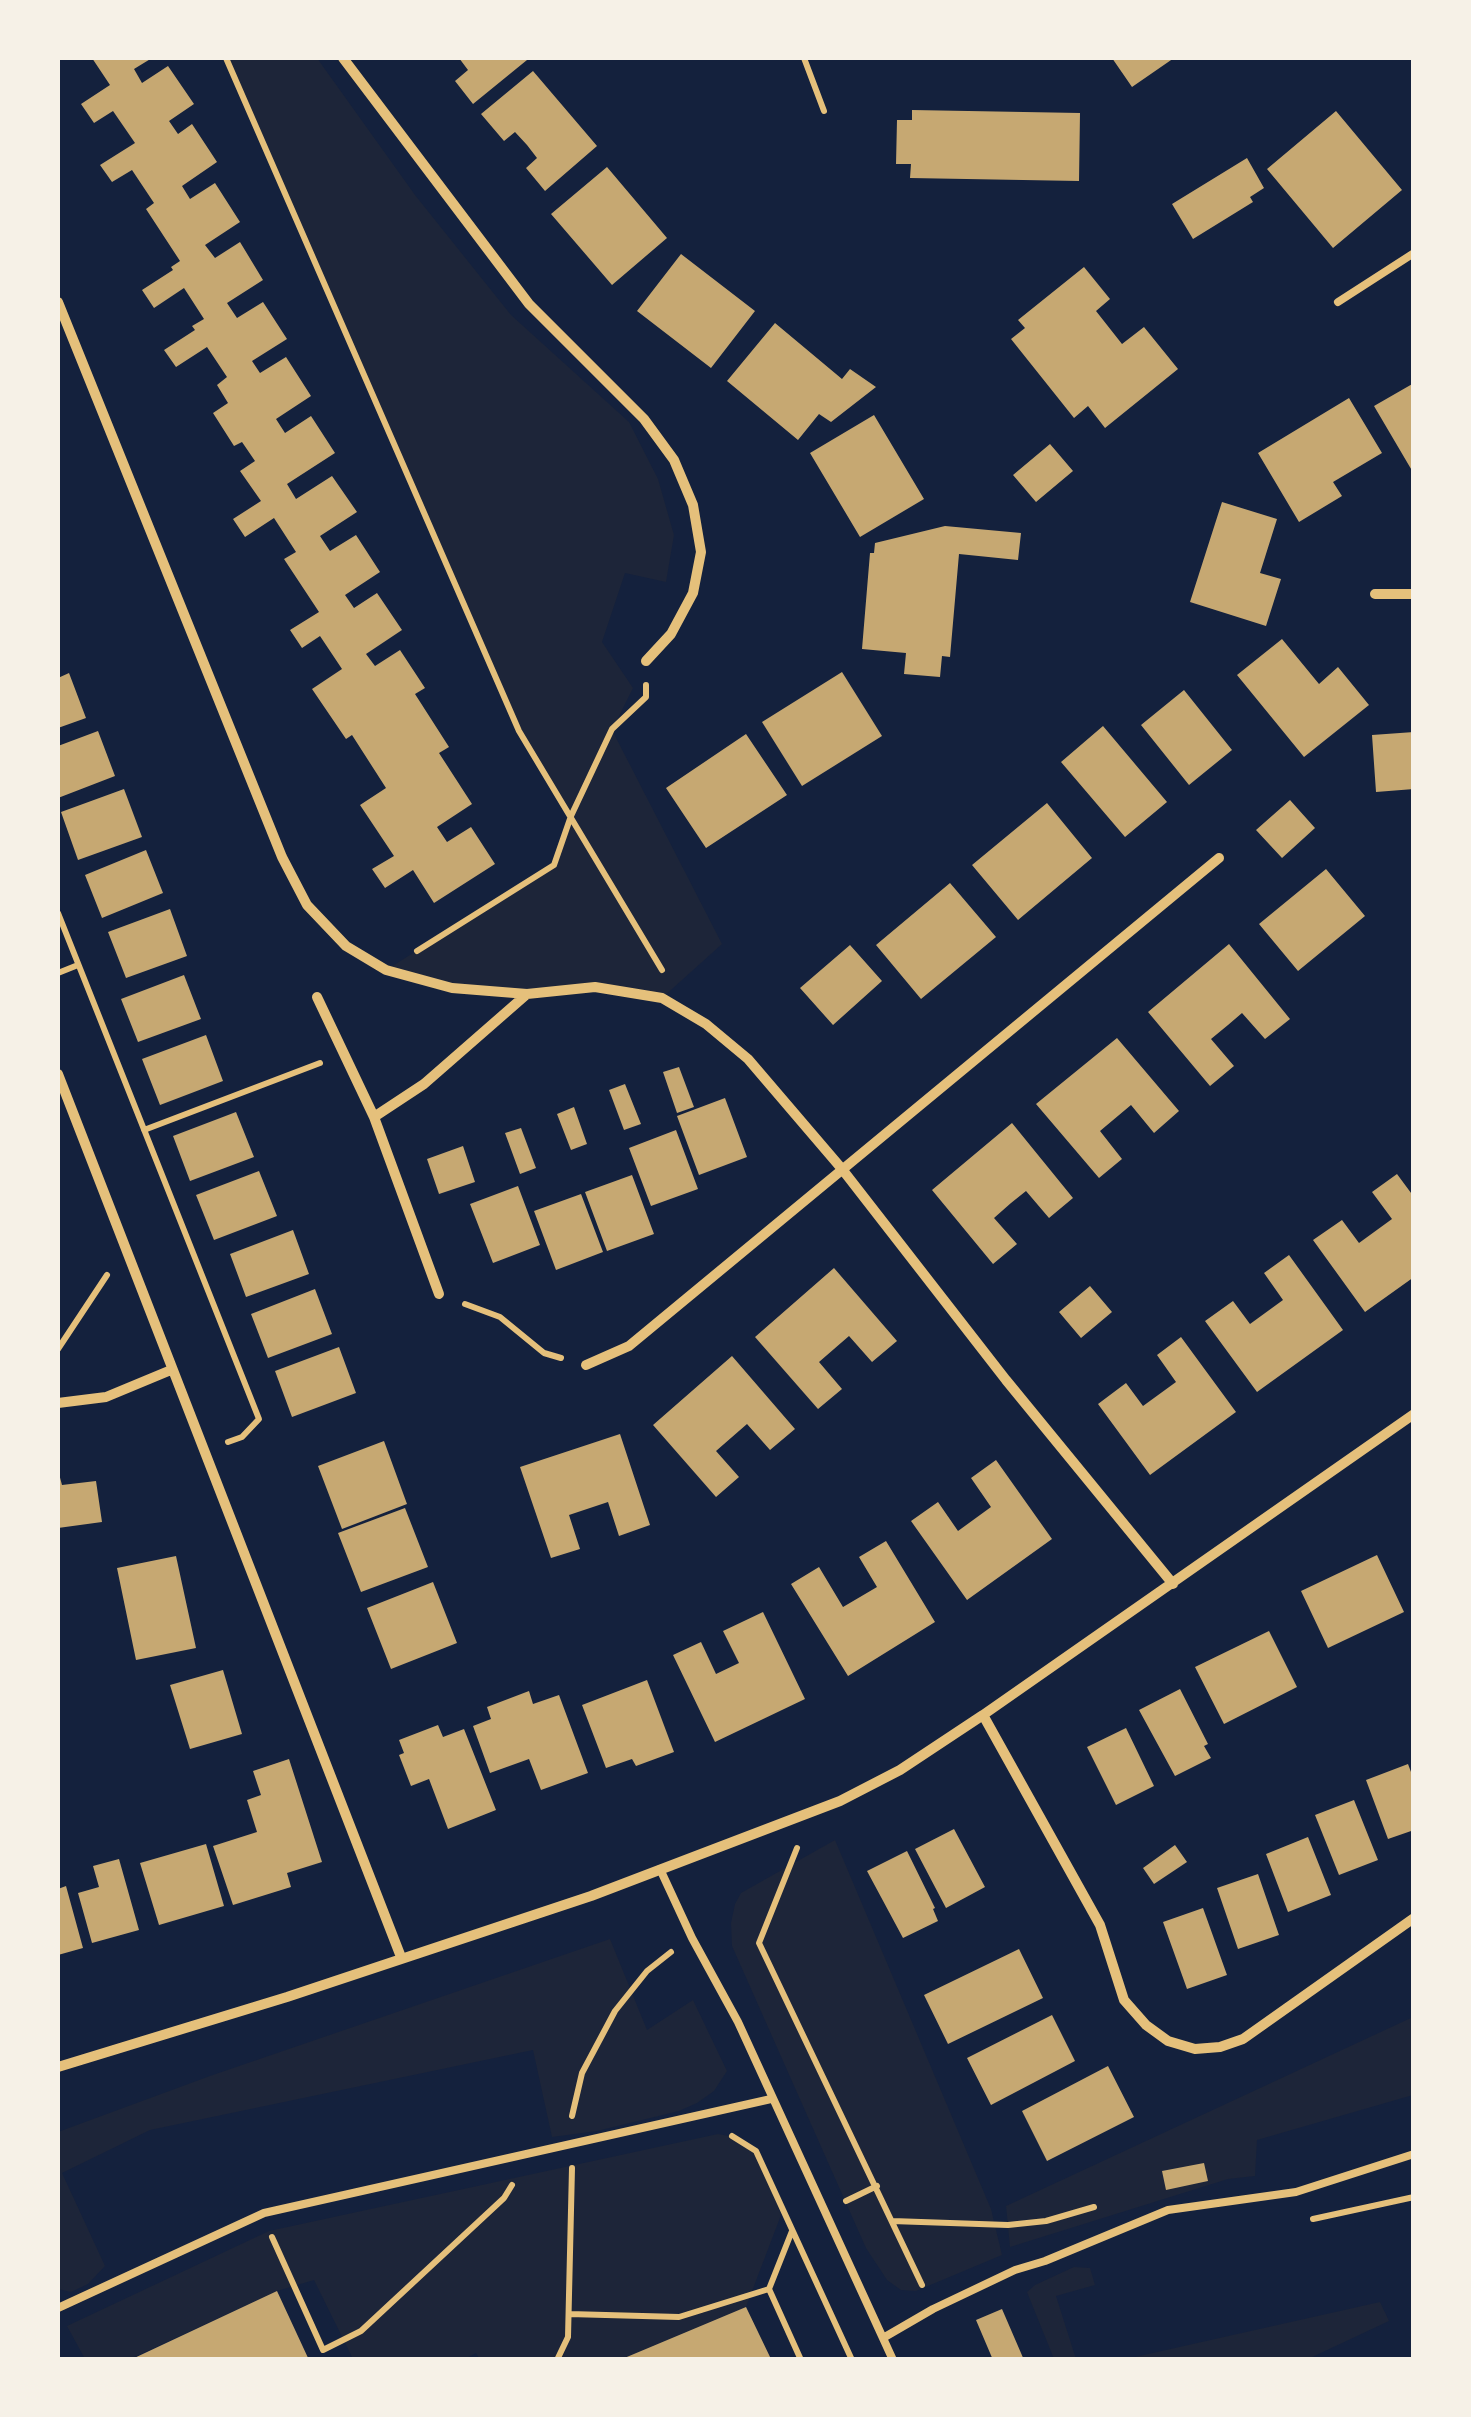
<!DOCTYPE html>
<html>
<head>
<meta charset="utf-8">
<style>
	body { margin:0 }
	#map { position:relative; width:1471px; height:2417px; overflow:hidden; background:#14213d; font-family:Roboto,sans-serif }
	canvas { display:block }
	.frame { position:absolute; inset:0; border:60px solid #f6f1e7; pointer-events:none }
</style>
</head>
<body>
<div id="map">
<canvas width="1471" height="2417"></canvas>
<div class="frame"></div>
</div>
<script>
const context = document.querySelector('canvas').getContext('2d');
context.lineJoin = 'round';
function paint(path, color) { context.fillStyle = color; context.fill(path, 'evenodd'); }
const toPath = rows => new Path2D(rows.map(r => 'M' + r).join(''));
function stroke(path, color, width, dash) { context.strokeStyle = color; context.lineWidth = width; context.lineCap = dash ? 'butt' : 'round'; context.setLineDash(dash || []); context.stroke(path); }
paint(toPath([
	[226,58,317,58,415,195,511,315,629,422,658,479,674,535,666,582,625,573,602,642,633,688,612,730,722,944,662,998,595,988,527,994,452,988,386,970,554,865,571,816,519,731],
	[835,1840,991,2209,1002,2255,916,2291,901,2290,887,2280,866,2248,732,1946,731,1923,735,1904,741,1893],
	[610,1939,647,2030,693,2000,727,2071,714,2091,697,2103,679,2111,597,2131,552,2137,533,2050,150,2130,62,2173,105,2266,88,2284,71,2292,58,2289,58,2132,210,2076],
	[1413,2017,1413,2095,1257,2140,1255,2176,1228,2179,1010,2247,1006,2206],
	[718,2134,739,2138,756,2151,781,2215,746,2307,622,2359,480,2360,476,2353,463,2360,353,2359,314,2280,277,2291,130,2359,85,2359,67,2326,269,2231],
	[1074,2267,1090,2268,1095,2285,1056,2296,1076,2359,1054,2359,1027,2292,1035,2285],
	[1380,2302,1389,2321,1308,2359,1126,2359]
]), '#1d2539');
paint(toPath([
	[92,58,152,58,134,69,142,83,168,66,194,104,169,121,178,134,192,124,217,162,182,186,190,199,215,183,240,222,205,245,215,258,240,242,263,280,227,303,237,318,263,302,287,339,252,361,260,373,286,357,311,396,276,419,285,433,311,416,335,453,287,484,296,499,332,476,357,512,320,536,330,551,356,535,380,572,345,595,354,608,377,593,402,630,366,654,375,666,400,650,425,688,415,694,449,747,439,753,472,804,437,827,447,842,471,827,495,864,434,903,413,870,385,888,372,869,394,856,360,805,386,788,352,735,346,739,312,689,342,669,320,636,302,648,290,630,319,612,284,559,296,552,274,518,245,537,233,519,261,501,240,471,255,461,242,442,234,446,213,413,228,403,217,385,227,377,207,347,176,367,164,350,195,330,192,326,204,319,184,288,154,308,142,290,173,270,171,267,180,261,146,209,154,203,132,170,112,182,100,165,135,143,113,111,94,123,81,104,110,85],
	[459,58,525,58,527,60,473,104,455,81,468,70],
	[1112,58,1174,58,1132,87],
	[533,71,597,146,545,191,526,168,537,158,527,145,515,132,504,141,481,114],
	[912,110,1080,113,1079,181,910,178,911,164,896,164,897,120,912,120],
	[1336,111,1402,190,1333,248,1267,169],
	[1247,158,1264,188,1250,197,1253,202,1193,239,1172,204],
	[607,167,667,238,612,285,551,214],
	[681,254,755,311,711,368,637,311],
	[1084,267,1110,299,1096,311,1122,344,1144,327,1178,369,1105,428,1088,406,1074,418,1011,339,1025,328,1018,320],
	[775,323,842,379,850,369,876,387,831,422,819,414,798,440,727,381],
	[1414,383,1414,474,1374,406],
	[1349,398,1382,453,1333,482,1342,496,1299,522,1258,453],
	[874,415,924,499,860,537,810,453],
	[1050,444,1073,471,1036,502,1013,475],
	[1222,502,1277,519,1260,573,1281,579,1266,626,1190,602],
	[945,526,1021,533,1018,560,959,554,950,657,942,656,940,677,904,674,906,653,862,649,870,553,874,553,875,543],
	[1282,639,1319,684,1338,667,1369,705,1304,757,1237,675],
	[842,672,882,736,802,786,762,722],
	[69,673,86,718,58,728,58,678],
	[1184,690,1232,750,1189,785,1141,725],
	[1103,726,1167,802,1125,837,1061,762],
	[98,731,115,776,58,798,58,746],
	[1414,732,1414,789,1376,792,1372,735],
	[746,734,787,795,706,848,666,788],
	[124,789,142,837,78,860,61,812],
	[1290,800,1315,828,1282,858,1256,830],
	[1047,803,1092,858,1018,920,972,865],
	[146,850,163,893,102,918,85,875],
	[1326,869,1365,916,1298,971,1259,924],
	[950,883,996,937,921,999,876,945],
	[170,909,187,956,126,978,108,932],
	[1229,944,1290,1019,1265,1039,1242,1013,1228,1025,1211,1039,1234,1066,1210,1086,1148,1012],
	[850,945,882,981,833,1025,800,988],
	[184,975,201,1019,138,1042,121,999],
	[206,1035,223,1081,160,1105,142,1059],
	[1117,1038,1179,1111,1154,1133,1131,1105,1100,1131,1122,1159,1099,1178,1036,1104],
	[679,1067,694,1107,677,1113,663,1072],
	[625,1084,641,1124,624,1130,609,1090],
	[725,1098,747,1157,699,1175,677,1116],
	[574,1107,587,1144,571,1150,557,1114],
	[236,1112,254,1157,190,1181,173,1136],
	[1012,1123,1073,1198,1049,1218,1026,1191,1011,1203,994,1218,1017,1244,993,1264,932,1190],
	[521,1128,536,1168,520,1174,505,1133],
	[676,1130,698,1189,651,1206,629,1148],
	[463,1146,475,1182,439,1194,427,1159],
	[259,1171,277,1216,214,1240,196,1195],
	[1397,1174,1414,1197,1414,1277,1365,1312,1313,1240,1342,1220,1359,1243,1392,1219,1372,1192],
	[632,1175,654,1234,607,1251,585,1192],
	[518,1186,540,1245,493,1263,470,1204],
	[581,1194,603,1252,556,1270,534,1211],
	[293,1230,309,1274,246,1297,230,1254],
	[1289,1255,1343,1330,1257,1392,1205,1321,1233,1301,1250,1324,1283,1300,1264,1273],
	[834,1268,897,1341,872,1362,849,1336,819,1362,842,1389,818,1409,755,1337],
	[1090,1286,1112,1312,1081,1338,1059,1312],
	[315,1289,332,1334,268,1358,251,1314],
	[1181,1337,1236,1412,1150,1475,1098,1404,1126,1383,1143,1406,1176,1382,1157,1355],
	[339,1347,356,1393,292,1417,275,1371],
	[732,1356,795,1429,770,1450,747,1424,716,1451,739,1477,716,1497,653,1425],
	[620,1434,650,1525,619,1536,608,1502,569,1515,580,1549,551,1558,520,1467],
	[384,1441,407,1504,342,1529,318,1466],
	[996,1460,1052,1539,967,1600,911,1521,938,1502,958,1531,991,1507,971,1478],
	[58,1470,62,1485,96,1481,102,1522,58,1528],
	[405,1508,428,1567,361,1592,338,1533],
	[886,1541,935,1622,848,1676,791,1584,819,1567,843,1607,877,1587,859,1557],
	[1377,1555,1404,1612,1328,1648,1301,1591],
	[176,1556,196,1648,136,1660,117,1568],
	[433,1582,457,1643,391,1669,367,1608],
	[763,1612,805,1699,715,1742,673,1655,701,1642,716,1674,739,1663,723,1631],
	[1269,1631,1297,1687,1224,1724,1195,1667],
	[223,1670,242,1734,190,1749,170,1685],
	[647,1680,674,1752,636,1766,632,1759,606,1768,582,1705],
	[1180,1689,1208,1744,1204,1746,1211,1758,1175,1776,1139,1710],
	[529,1691,533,1704,559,1695,588,1773,541,1790,529,1759,490,1773,473,1726,491,1719,487,1707],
	[438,1725,443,1737,464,1729,496,1810,448,1829,429,1779,411,1786,399,1755,404,1753,399,1740],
	[1126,1728,1154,1786,1116,1805,1087,1747],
	[289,1759,322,1862,287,1873,291,1887,233,1905,213,1846,257,1832,247,1800,261,1795,253,1771],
	[1408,1764,1414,1780,1414,1830,1388,1839,1366,1780],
	[1354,1800,1378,1860,1339,1875,1315,1815],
	[954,1829,985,1887,946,1908,915,1849],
	[1308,1837,1331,1895,1288,1912,1266,1854],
	[206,1844,224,1906,159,1925,140,1863],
	[1175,1845,1187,1862,1154,1884,1143,1868],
	[907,1851,935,1908,933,1909,938,1921,903,1938,867,1871],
	[119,1859,139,1930,92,1943,78,1893,99,1887,93,1866],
	[1258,1874,1279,1935,1238,1949,1217,1888],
	[66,1886,83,1948,58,1955,58,1889],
	[1203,1908,1227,1975,1187,1989,1163,1922],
	[1019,1949,1043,1998,948,2044,924,1995],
	[1052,2015,1075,2061,991,2105,967,2058],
	[1108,2066,1134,2117,1047,2161,1022,2111],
	[1204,2163,1208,2181,1166,2190,1162,2171],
	[277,2291,309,2360,130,2360],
	[746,2307,771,2359,622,2359],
	[1002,2309,1024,2360,993,2360,976,2320]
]), '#c6a872');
stroke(toPath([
	[226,58,519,731,662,970],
	[804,58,824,111],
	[58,913,259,1419,242,1437,228,1442],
	[417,951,554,865,571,816,612,729,646,697,646,685],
	[58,973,78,965],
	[144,1130,320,1063],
	[465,1304,500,1317,544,1353,561,1358],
	[58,1349,107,1275],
	[797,1848,759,1943,922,2285],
	[572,2116,582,2073,615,2011,647,1971,671,1952],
	[732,2136,756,2151,852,2360],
	[846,2201,877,2186],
	[1313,2219,1414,2197],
	[892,2221,1008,2225,1046,2221,1094,2207],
	[792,2231,769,2289,801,2360],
	[272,2237,323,2350,361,2331,504,2198,512,2185],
	[569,2314,679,2317,769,2289],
	[557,2360,568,2337,572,2168]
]), '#e5c07b', 6);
stroke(toPath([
	[1338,302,1414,253],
	[660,1869,692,1938,738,2022,893,2360],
	[58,2308,264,2213,771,2099],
	[883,2338,933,2309,1015,2270,1045,2261,1168,2210,1296,2192,1414,2154]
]), '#e5c07b', 8);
stroke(toPath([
	[343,58,529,304,644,419,674,460,693,505,701,552,693,593,671,634,646,661],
	[58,302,282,857,307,905,346,946,386,970,452,988,527,994,595,987,662,998,706,1024,748,1059,842,1169,1006,1380,1173,1584],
	[1375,594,1414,594],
	[317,997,374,1117,439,1294],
	[58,1074,401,1957],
	[374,1117,424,1084,527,994],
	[586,1365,629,1346,1219,858],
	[58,1403,106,1397,171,1370],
	[983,1715,1100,1925,1124,2000,1146,2025,1168,2041,1195,2049,1220,2047,1243,2039,1414,1918],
	[58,2067,287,1997,591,1896,840,1801,900,1770,983,1715,1414,1414]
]), '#e5c07b', 10);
</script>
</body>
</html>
